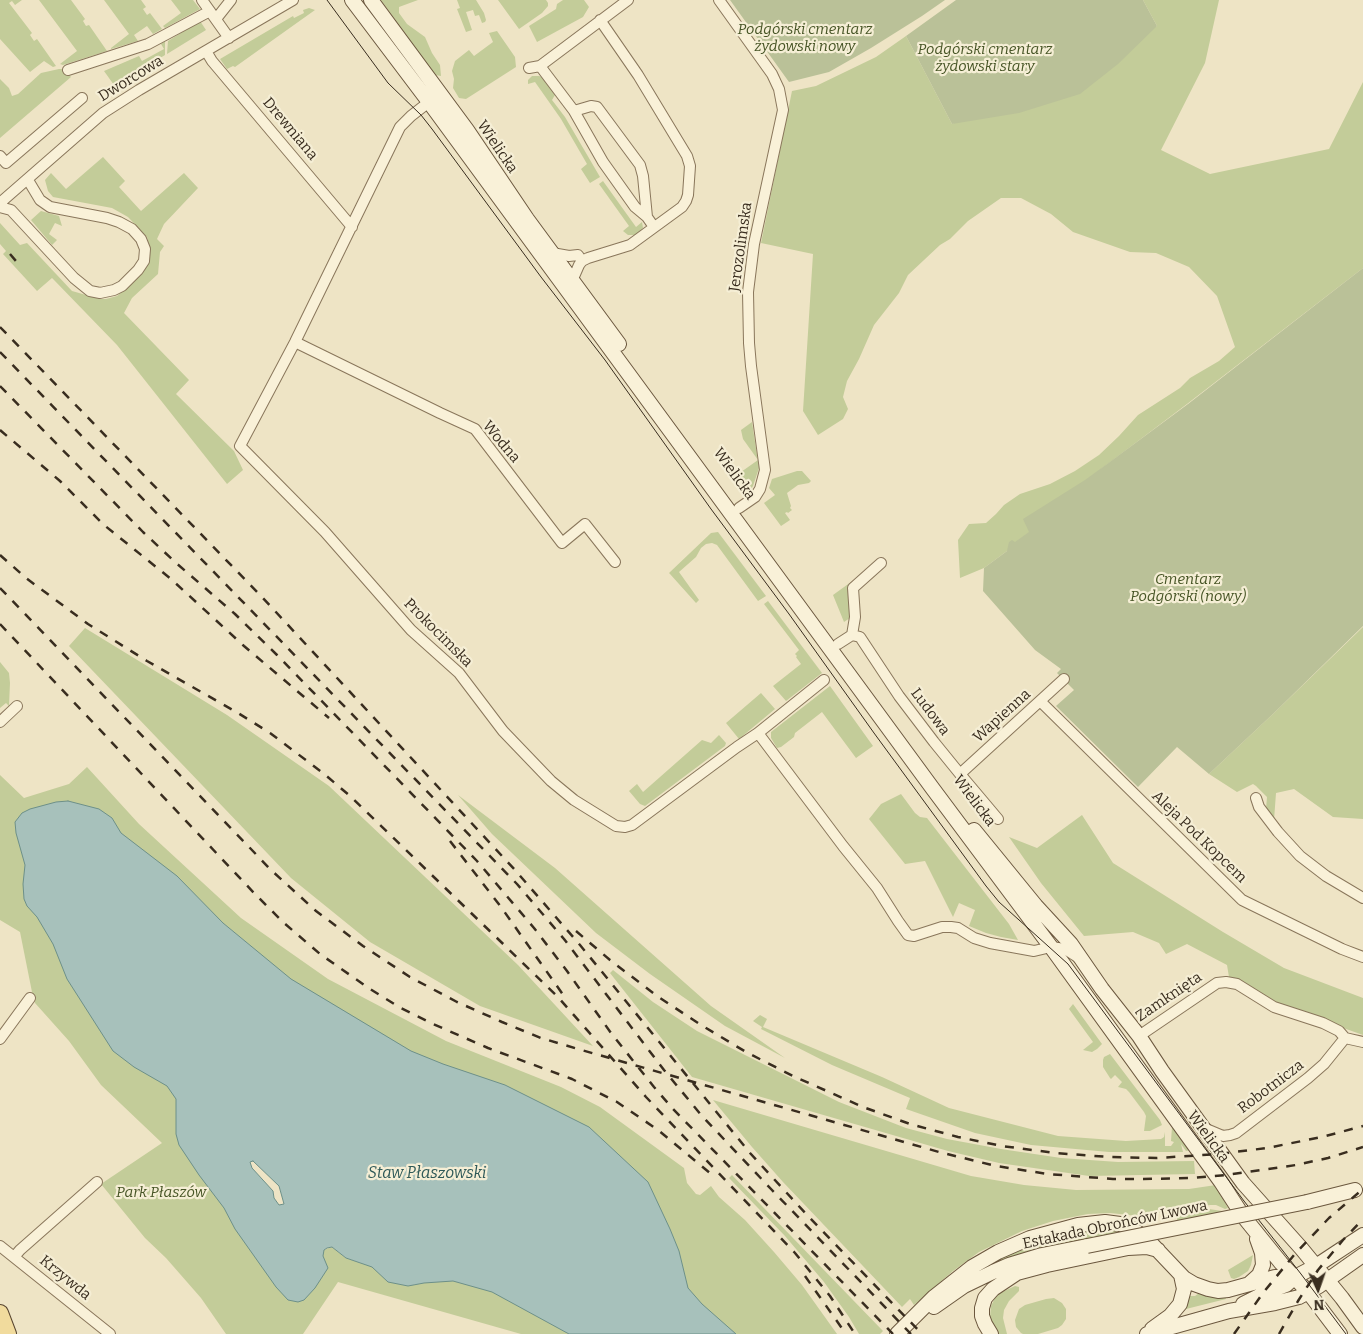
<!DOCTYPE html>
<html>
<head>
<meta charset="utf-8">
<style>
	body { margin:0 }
	#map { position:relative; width:1363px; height:1334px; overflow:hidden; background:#eee4c5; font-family:Bitter,serif }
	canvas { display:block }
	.north { position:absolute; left:1293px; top:1264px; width:50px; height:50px; -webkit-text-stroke:4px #f5eed5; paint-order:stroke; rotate:177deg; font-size:14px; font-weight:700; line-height:20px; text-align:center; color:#392d1f }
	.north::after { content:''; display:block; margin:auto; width:18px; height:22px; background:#392d1f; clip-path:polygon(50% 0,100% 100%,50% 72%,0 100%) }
</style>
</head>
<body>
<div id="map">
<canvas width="1363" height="1334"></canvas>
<div class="north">N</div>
</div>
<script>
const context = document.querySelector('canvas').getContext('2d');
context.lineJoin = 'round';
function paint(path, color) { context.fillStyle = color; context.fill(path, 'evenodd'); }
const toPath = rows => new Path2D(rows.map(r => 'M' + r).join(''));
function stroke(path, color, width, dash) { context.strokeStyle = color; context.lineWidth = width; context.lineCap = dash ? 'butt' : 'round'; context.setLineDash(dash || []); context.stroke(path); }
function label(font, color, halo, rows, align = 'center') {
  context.font = font + ' Bitter,serif'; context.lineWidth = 4.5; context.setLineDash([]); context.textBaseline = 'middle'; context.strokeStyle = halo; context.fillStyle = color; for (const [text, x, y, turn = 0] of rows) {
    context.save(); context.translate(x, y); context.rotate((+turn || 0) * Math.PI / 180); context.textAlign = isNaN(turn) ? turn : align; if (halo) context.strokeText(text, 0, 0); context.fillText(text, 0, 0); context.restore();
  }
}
paint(toPath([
	[0,0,22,0,15,5,12,1,9,3,32,33,30,35,34,41,37,39,56,66,53,67,44,61,30,72,0,39],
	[39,0,71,0,85,19,83,21,86,26,89,25,107,51,63,65,60,64,77,51],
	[104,0,141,0,146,7,143,9,147,15,150,13,162,29,153,34,147,26,134,35,138,41,111,49,111,48,129,34],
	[171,0,193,0,200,9,165,28,163,26,181,13],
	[381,0,418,0,399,7,399,13,407,24,425,37,432,53,440,65,441,76,435,75],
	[457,0,476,0,484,13,486,20,485,22,482,23,479,15,475,16,473,10,466,12,472,30,466,32,457,9,460,8],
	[498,0,546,0,548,3,548,6,542,13,519,29],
	[563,0,584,0,589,7,583,17,537,42,529,26,556,9,557,4],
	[1143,0,1219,0,1205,63,1161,150,1210,174,1329,149,1363,82,1363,268,1187,404,1101,469,1109,481,1007,551,984,568,960,578,958,540,969,524,986,523,996,514,1004,505,1020,494,1050,484,1075,471,1099,455,1119,436,1138,415,1180,388,1190,378,1219,361,1235,347,1217,296,1189,267,1156,253,1130,252,1073,232,1051,214,1021,198,1001,198,968,221,950,239,940,245,908,275,899,293,874,325,859,359,847,381,843,397,848,409,843,419,818,435,803,411,813,254,761,243,792,91,816,86,876,57,906,36,952,124,1157,26],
	[309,8,315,10,235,67,233,66,227,69,220,59,293,16,294,18,304,13,303,10],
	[200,21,206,30,167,54,168,41],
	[497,31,515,57,516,67,466,99,459,98,453,88,454,79,452,71,455,61,469,50,474,56,493,42,489,33],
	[165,41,165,55,147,66,145,64,140,67,141,69,114,85,104,71,139,56,142,61,164,49,161,44],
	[59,69,62,69,66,71,71,77,0,138,0,79,9,88,12,96,18,94,41,73],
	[532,76,539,76,542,77,555,95,552,100,565,117,600,177,590,183,581,169,587,164,561,119,535,82,528,84,528,80],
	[103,157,125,181,119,187,141,211,184,173,198,188,164,224,157,239,164,246,160,252,158,274,132,298,124,313,189,380,176,394,234,451,243,470,227,484,117,345,54,280,52,278,37,291,3,254,6,251,0,244,0,223,20,245,27,243,72,291,100,299,106,299,117,296,142,274,149,259,149,247,147,237,128,217,112,208,53,197,48,191,45,180,51,173,66,189],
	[603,181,636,227,642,222,643,228,636,235,628,235,623,231,629,226,599,184],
	[41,211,59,216,62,226,55,223,49,234,57,240,52,245,31,220],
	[752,422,759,468,753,486,751,489,744,493,741,472,758,460,743,439,741,430],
	[797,471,802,471,811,481,809,483,798,485,787,493,791,506,790,508,792,510,788,513,787,512,785,513,790,520,781,526,764,503,775,495,769,488,772,479],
	[718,532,766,596,758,601,717,545,712,543,706,544,701,548,696,557,679,572,699,600,696,603,670,574,669,573,711,533],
	[851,582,849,587,850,618,844,622,833,595],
	[768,601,822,673,786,701,773,686,801,664,796,657,797,656,795,654,799,650,764,604],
	[1363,627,1363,819,1333,817,1294,789,1276,793,1274,820,1266,809,1267,797,1256,786,1253,784,1237,792,1209,774,1274,713],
	[85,628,227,715,329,786,518,965,593,1046,480,1006,370,942,291,878,69,646],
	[0,662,9,673,10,683,9,706,6,703,0,708],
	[830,686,873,746,856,758,822,712,795,733,794,737,781,747,777,748,771,738,771,732],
	[761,693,775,709,739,739,726,723],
	[719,735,726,743,725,746,645,806,640,804,629,791,637,784,643,792,702,740,711,743],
	[87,767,139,824,241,918,328,979,446,1041,561,1087,600,1107,684,1168,687,1183,696,1194,700,1195,711,1186,719,1197,745,1220,774,1252,802,1285,837,1334,719,1334,448,1073,299,988,219,920,200,912,201,1122,312,1254,332,1247,346,1258,372,1266,413,1285,456,1275,629,1334,521,1334,338,1282,303,1334,226,1334,201,1298,166,1258,145,1238,101,1184,162,1143,101,1085,69,1041,35,1003,32,992,20,932,0,920,0,775,24,798,69,784],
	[901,794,915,813,920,817,927,818,1009,924,1018,940,1001,937,986,933,969,926,975,910,959,903,953,917,925,861,905,864,869,819,881,804],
	[458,795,555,868,711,1006,785,1058,725,1026,650,974,596,933,492,834],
	[1082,815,1113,863,1223,932,1284,968,1363,998,1363,1035,1276,1004,1229,977,1227,965,1187,944,1166,954,1159,943,1133,932,1084,936,1041,883,1009,837,1037,848],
	[613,970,653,1002,697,1031,839,1102,906,1128,947,1139,1001,1149,1061,1158,1118,1162,1194,1161,1195,1174,1089,1176,999,1163,948,1151,692,1077,610,973],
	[1073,1004,1102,1044,1097,1049,1092,1052,1083,1050,1093,1042,1069,1009],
	[760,1015,767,1019,763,1027,882,1077,949,1108,1058,1136,1126,1141,1161,1139,1164,1137,1165,1132,1165,1146,1171,1146,1174,1142,1171,1141,1172,1127,1176,1129,1191,1150,1186,1151,1181,1144,1183,1152,1109,1152,1031,1145,975,1133,906,1109,910,1098,832,1065,761,1029,762,1027,753,1021],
	[1110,1054,1160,1120,1162,1125,1150,1131,1144,1131,1146,1116,1144,1112,1129,1092,1126,1089,1118,1087,1122,1082,1115,1075,1111,1079,1110,1078,1103,1067,1103,1060,1104,1057],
	[713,1100,971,1176,1024,1185,1076,1190,1189,1189,1216,1185,1228,1208,1225,1209,1216,1205,1210,1205,1173,1210,1158,1213,1145,1218,1129,1215,1110,1213,1088,1214,1053,1221,1022,1231,979,1252,953,1271,914,1305,910,1299,902,1307,783,1182,752,1147],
	[732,1175,883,1331,880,1334,859,1334,849,1317,824,1282,785,1236,729,1178],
	[1209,1209,1222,1211,1219,1213,1181,1222,1177,1220,1177,1215,1179,1213],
	[1109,1228,1123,1231,1030,1251,982,1269,1014,1251,1031,1244,1082,1230],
	[1253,1255,1251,1265,1248,1271,1239,1277,1234,1279,1231,1278,1228,1270],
	[1015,1286,1019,1287,1019,1291,1009,1301,1004,1310,1003,1318,1007,1334,998,1334,994,1329,990,1317,991,1306,995,1298,1000,1293],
	[1199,1293,1225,1296,1226,1299,1182,1310,1188,1296,1195,1296],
	[1054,1298,1062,1303,1066,1309,1066,1319,1062,1325,1058,1328,1038,1334,1023,1334,1021,1333,1016,1327,1015,1320,1019,1309,1025,1305,1046,1299]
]), '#c3cc99');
paint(toPath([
	[730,0,945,0,922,16,871,48,829,72,789,82],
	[956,0,1143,0,1157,26,1118,64,1080,94,1019,113,952,124,906,36],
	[1363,268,1363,626,1274,713,1209,774,1177,747,1138,787,1056,706,1074,690,1057,673,1061,669,1035,650,983,591,984,568,1007,551,1009,542,1012,540,1015,542,1029,532,1023,519,1085,480,1107,464,1188,404]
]), '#bac198');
const water = toPath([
	[68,801,99,809,112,818,121,833,177,876,223,923,291,979,411,1051,443,1064,505,1085,589,1127,648,1182,670,1229,679,1251,688,1288,702,1304,736,1334,569,1334,492,1292,453,1281,424,1283,408,1286,388,1282,372,1267,346,1258,332,1247,327,1248,324,1250,323,1256,328,1268,315,1288,304,1300,298,1302,288,1300,276,1287,235,1229,224,1208,199,1175,179,1145,176,1134,176,1099,167,1086,134,1067,113,1051,67,979,53,944,37,917,27,906,24,899,23,884,25,865,16,833,15,822,22,813,30,809,56,802,68,801],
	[253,1161,279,1186,284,1204,279,1205,274,1198,273,1191,252,1168,250,1162,253,1161]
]);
paint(water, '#a7c1bb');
stroke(water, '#6d9089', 1);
const street = toPath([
	[202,0,229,38],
	[719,0,772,74,779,89,783,110,754,244,748,292,749,343,751,366,765,470,760,489,755,497,739,508],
	[216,19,231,0],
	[206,51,212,61,352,227],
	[540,66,574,111],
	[529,68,540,66,628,0],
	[68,70,148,44,210,11],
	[429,102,411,116,400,127,295,342,240,446,325,532,411,630,459,673,503,731,551,781,574,800,616,826,625,827,632,825,737,747,758,733],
	[0,156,6,163,82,98],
	[0,203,103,113,139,90,293,0],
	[0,207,11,210,74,278,90,291,100,293,114,290,122,286,138,270,144,261,145,249,141,239,132,229,119,222,107,218,50,207,40,200,28,180],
	[647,217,635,207,603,162,574,111,591,106,597,107,640,165,643,176,647,217,654,227],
	[552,253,569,256,578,255,582,261],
	[572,281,579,265,582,261,588,258,630,245,682,207,686,201,688,195,690,166,687,156,638,75,600,20],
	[295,342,440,413,475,429,562,543,585,524,615,562],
	[852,635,855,617,853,588,881,563],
	[838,644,852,635,860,637,899,696,934,742,960,774,998,819],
	[824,680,758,733,843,846,877,888,898,921,908,935,914,936,942,927,951,927,958,928,974,938,990,943,1034,951,1051,947,1065,949,1079,958],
	[1040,701,1242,900,1342,949,1363,957],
	[0,722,17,706],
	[960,774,1064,679],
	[1256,798,1259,807,1278,832,1300,856,1326,876,1363,898],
	[1139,1036,1217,983,1226,982,1237,984,1274,1007,1323,1023,1339,1031,1345,1038,1363,1042],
	[0,1039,30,998],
	[1204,1128,1223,1136,1230,1135,1236,1133,1308,1078,1324,1064,1345,1038],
	[0,1246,110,1334],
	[14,1257,20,1250,97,1182]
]);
const secondary = toPath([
	[352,0,429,102,933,789,1051,947,1221,1182,1243,1216,1281,1263,1309,1293,1340,1334],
	[371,0,467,130,527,219,619,344],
	[974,830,1036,906,1071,944,1102,989,1139,1036,1162,1071,1243,1183,1301,1248,1342,1298,1363,1327],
	[1307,1202,1355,1190],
	[1249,1284,1259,1275,1263,1265,1262,1253,1257,1239],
	[1243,1304,1265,1293,1286,1285,1295,1277,1316,1266,1363,1235],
	[934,1307,964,1286,993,1272,1009,1265,1042,1255,1087,1246],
	[1152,1329,1170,1316,1180,1304,1184,1289,1181,1275],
	[897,1334,934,1297,972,1267,998,1252,1030,1238,1078,1225,1105,1222,1120,1224,1131,1228,1147,1239,1184,1278,1194,1284,1208,1289,1218,1291,1228,1290,1275,1277,1295,1277],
	[991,1334,985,1324,982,1316,982,1308,985,1298,993,1289,1017,1273,1047,1265,1128,1248,1147,1247,1158,1250],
	[1147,1334,1229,1311,1275,1303,1299,1297,1319,1286,1363,1255]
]);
const primary = toPath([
	[0,1313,8,1334]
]);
stroke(street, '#89765b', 12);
stroke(secondary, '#6b573e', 16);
stroke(primary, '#57442f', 18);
stroke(street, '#f9f1d8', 10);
stroke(secondary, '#f9f1d8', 14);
stroke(primary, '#f1db9d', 16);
stroke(toPath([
	[327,0,388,83,421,115,432,129,541,277,605,360,711,509,789,614,874,733,986,886,999,902,1068,964,1244,1201,1301,1274,1346,1334]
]), '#392d1f', 1);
stroke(toPath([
	[10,254,21,267],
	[0,327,262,597,515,870,580,945,750,1153,808,1216,922,1334],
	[0,352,517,884,564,939,664,1070,702,1116,771,1189,911,1334],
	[0,386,143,532,175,562,235,614,277,655,477,861,534,928,567,971,611,1033,654,1087,673,1109,893,1334],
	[0,430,60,481,104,525,171,579,244,646,329,718],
	[0,555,26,578,88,624,147,661,238,713,270,733,323,773,350,796,557,996,646,1097,795,1253,830,1296,855,1334],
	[0,588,250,848,271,870,316,911,363,946,410,977,457,1002,502,1022,541,1038,578,1049,939,1152,996,1166,1048,1174,1113,1179,1143,1179,1191,1178,1226,1175,1296,1165,1328,1158,1363,1147],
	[0,624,255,894,284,923,320,954,370,989,399,1007,433,1024,488,1048,572,1079,617,1102,658,1130,710,1173],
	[450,841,501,907,564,996],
	[576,931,610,960,657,996,701,1025,746,1052,793,1076,863,1107,910,1124,958,1137,1002,1146,1055,1153,1109,1157,1157,1158,1219,1154,1267,1148,1322,1137,1363,1126],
	[805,1276,846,1334],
	[1234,1334,1263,1293,1294,1255,1329,1218,1363,1189],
	[1279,1334,1298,1301,1318,1270,1343,1240,1363,1219]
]), '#392d1f', 2.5, [9, 9]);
const secondaryBridge = toPath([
	[1087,1246,1307,1202]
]);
stroke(secondaryBridge, '#6b573e', 16, []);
stroke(secondaryBridge, '#f9f1d8', 14);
label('italic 15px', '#475526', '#f5eed5', [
	["Podgórski cmentarz",805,30],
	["żydowski nowy",805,47],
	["Podgórski cmentarz",985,50],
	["żydowski stary",985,67],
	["Cmentarz",1188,580],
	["Podgórski (nowy)",1188,597],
	["Park Płaszów",161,1193]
]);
label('15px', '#392d1f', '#f5eed5', [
	["Dworcowa",131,79,-32],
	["Drewniana",290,129,50],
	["Wielicka",497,147,56],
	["Jerozolimska",741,247,-82],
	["Wodna",501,442,50],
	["Wielicka",734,474,54],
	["Prokocimska",438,633,45],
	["Ludowa",930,712,53],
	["Wapienna",1002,716,-42],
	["Wielicka",974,801,53],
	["Aleja Pod Kopcem",1199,837,44],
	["Zamknięta",1169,997,-34],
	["Robotnicza",1271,1087,-37],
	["Wielicka",1208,1137,54],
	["Estakada Obrońców Lwowa",1115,1225,-12],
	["Krzywda",65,1278,39]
]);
label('italic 16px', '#2e5958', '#f5eed5', [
	["Staw Płaszowski",427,1174]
]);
</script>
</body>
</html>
